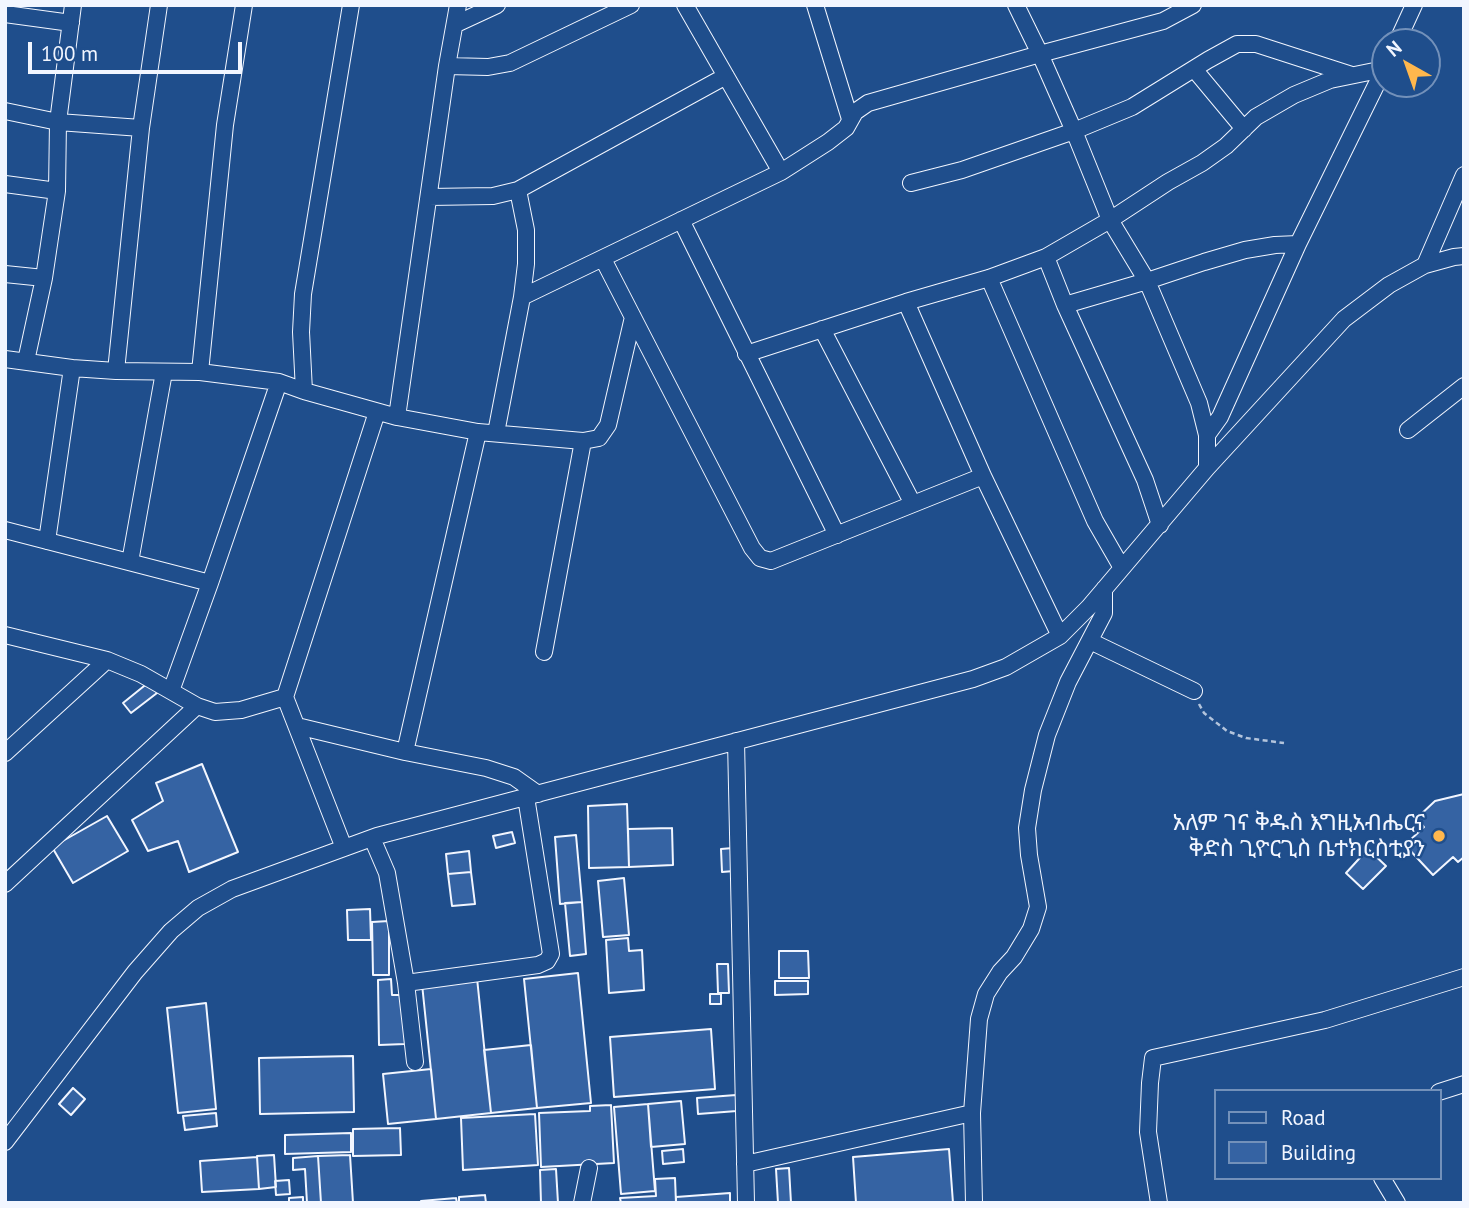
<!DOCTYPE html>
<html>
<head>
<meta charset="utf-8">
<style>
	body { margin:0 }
	#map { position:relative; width:1469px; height:1208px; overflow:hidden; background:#1f4e8c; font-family:"PT Sans",sans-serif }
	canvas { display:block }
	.frame { position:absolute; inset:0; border:7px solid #f2f6ff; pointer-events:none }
	.legend { position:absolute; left:1214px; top:1089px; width:228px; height:91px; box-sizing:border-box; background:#1f4e8c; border:2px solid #7391ba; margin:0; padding:9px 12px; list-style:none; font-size:21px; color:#f2f6ff }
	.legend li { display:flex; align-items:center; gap:14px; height:35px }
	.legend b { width:35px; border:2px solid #7391ba }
	.north { position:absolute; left:1371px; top:28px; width:70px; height:70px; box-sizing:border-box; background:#1f4e8c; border:2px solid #7391ba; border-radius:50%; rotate:320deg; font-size:19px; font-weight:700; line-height:28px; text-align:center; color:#f2f6ff }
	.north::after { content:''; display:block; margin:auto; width:24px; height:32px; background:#ffb74d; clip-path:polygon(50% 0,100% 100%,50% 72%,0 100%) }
	.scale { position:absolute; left:28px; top:42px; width:214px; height:32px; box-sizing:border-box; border:4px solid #f2f6ff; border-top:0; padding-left:9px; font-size:21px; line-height:24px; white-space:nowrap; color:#f2f6ff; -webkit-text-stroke:5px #1f4e8c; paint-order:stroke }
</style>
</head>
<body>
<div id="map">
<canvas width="1469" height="1208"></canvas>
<div class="frame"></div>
<ul class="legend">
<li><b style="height:9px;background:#1f4e8c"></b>Road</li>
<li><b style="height:19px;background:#3563a3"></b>Building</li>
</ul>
<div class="north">N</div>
<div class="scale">100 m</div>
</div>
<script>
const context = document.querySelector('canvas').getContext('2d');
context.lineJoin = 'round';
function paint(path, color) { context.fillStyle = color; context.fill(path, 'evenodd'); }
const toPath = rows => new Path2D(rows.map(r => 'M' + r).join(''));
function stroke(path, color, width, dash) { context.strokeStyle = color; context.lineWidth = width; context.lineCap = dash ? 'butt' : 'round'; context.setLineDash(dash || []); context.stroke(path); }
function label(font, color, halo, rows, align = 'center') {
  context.font = font + ' "PT Sans","Noto Sans Ethiopic",sans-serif'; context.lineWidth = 5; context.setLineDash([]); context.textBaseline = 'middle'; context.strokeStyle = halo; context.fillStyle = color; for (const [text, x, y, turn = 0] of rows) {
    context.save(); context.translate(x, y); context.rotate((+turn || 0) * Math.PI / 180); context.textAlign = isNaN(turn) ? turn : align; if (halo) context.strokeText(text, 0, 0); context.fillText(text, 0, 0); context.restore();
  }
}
const building = toPath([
	[149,682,157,693,131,713,123,703,149,682],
	[202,764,238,852,189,872,178,841,148,851,132,820,163,801,156,783,202,764],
	[1464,794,1464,857,1458,862,1453,857,1433,875,1405,845,1424,827,1417,818,1435,801,1464,794],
	[627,804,629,867,589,868,588,806,627,804],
	[107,816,128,851,73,883,52,847,107,816],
	[672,828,673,865,629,867,628,829,672,828],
	[512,832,515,843,496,848,493,836,512,832],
	[576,835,582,902,560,904,555,837,576,835],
	[733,848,734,871,722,872,721,849,733,848],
	[1368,849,1386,866,1363,889,1346,873,1368,849],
	[469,851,471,872,448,874,446,854,469,851],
	[471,872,475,904,452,906,448,874,471,872],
	[624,878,629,935,603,937,598,881,624,878],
	[582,902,586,954,570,956,565,903,582,902],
	[370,909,371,940,348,940,347,910,370,909],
	[389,921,389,975,373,975,372,922,389,921],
	[628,938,629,951,642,950,644,990,609,993,606,940,628,938],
	[779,951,808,951,809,978,779,978,779,951],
	[717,964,728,964,729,993,718,993,717,964],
	[578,973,591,1103,537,1108,524,979,578,973],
	[477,978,491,1113,436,1119,422,984,477,978],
	[391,979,392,995,404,995,405,1044,379,1045,378,980,391,979],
	[775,981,808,981,808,994,775,995,775,981],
	[710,994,721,994,721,1004,710,1004,710,994],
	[206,1003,216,1109,178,1113,167,1008,206,1003],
	[711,1029,715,1089,614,1097,610,1037,711,1029],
	[531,1045,537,1108,491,1113,484,1050,531,1045],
	[353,1056,354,1112,260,1114,259,1058,353,1056],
	[431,1069,436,1119,388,1124,383,1074,431,1069],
	[73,1088,85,1099,71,1115,59,1104,73,1088],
	[736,1095,737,1111,698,1114,697,1098,736,1095],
	[681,1101,685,1144,651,1147,648,1104,681,1101],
	[648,1104,655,1191,621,1194,614,1107,648,1104],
	[611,1105,614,1163,541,1167,539,1113,590,1111,590,1106,611,1105],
	[216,1113,217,1126,185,1130,183,1116,216,1113],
	[535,1114,538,1165,463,1170,461,1118,535,1114],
	[400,1128,401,1155,353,1156,353,1129,400,1128],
	[351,1133,351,1152,285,1154,285,1135,351,1133],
	[683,1149,684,1162,663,1164,662,1151,683,1149],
	[949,1149,953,1203,856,1203,853,1157,949,1149],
	[274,1155,276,1187,259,1189,257,1156,274,1155],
	[350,1155,353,1203,321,1203,318,1156,350,1155],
	[318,1156,321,1203,307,1203,305,1169,293,1170,293,1158,318,1156],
	[257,1157,259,1189,202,1192,200,1161,257,1157],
	[789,1168,791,1203,778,1203,776,1169,789,1168],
	[556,1169,558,1203,541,1203,540,1170,556,1169],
	[675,1178,676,1203,621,1203,620,1198,656,1196,655,1179,675,1178],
	[289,1180,290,1194,276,1195,275,1181,289,1180],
	[730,1193,730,1203,676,1203,676,1197,730,1193],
	[485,1195,486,1203,459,1203,459,1197,485,1195],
	[303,1197,303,1203,289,1203,289,1198,303,1197],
	[456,1198,457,1203,421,1203,421,1201,456,1198]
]);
paint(building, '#3563a3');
stroke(building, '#f2f6ff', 2);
const minor = toPath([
	[685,5,781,172],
	[815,5,850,119],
	[1016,5,1040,54,1074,131,1110,220,1147,281,1199,403,1207,435,1207,468],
	[5,14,71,23],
	[456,24,497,5],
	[1397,42,1414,5],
	[447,66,488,67,510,63,631,5],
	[1194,69,1244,129],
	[5,111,58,122,141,128,116,371],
	[141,128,159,5],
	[911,183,962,170,1074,131,1132,107,1208,60,1237,44,1256,44,1352,75],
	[5,184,57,191],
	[429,197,493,196,518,190,726,76],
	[681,220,837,535],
	[1046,257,1065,305,1145,480,1160,525],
	[603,259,752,548,760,558,771,561,983,476],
	[1425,265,1464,175],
	[5,274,44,278],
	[989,278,1095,521,1122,568],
	[522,297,781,172,828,142,846,128,855,112,868,103,1040,54,1163,21,1193,5],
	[906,302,983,476,1060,636],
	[1065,305,1147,281,1204,262,1245,250,1275,245,1298,244],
	[822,329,913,504],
	[746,354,906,302,989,278,1046,257,1110,220,1168,182,1202,163,1226,146,1256,117,1294,95,1330,80,1384,69],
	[5,359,72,368,116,371,200,372,279,382,304,391,397,417,478,432,583,441,599,438,608,425,633,317],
	[26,361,44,278,57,191,58,122,73,5],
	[200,372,225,125,244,5],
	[304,391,301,332,303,294,351,5],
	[397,417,447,66,458,5],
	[1408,430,1464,386],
	[496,433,522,297,526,264,526,230,518,190],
	[1207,435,1220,417,1298,244,1385,67],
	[5,530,210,583],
	[47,541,72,368],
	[130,562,164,372],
	[5,635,107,660,141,674,197,706,215,712,241,710,285,697,377,412],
	[1090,641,1194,691],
	[544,652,583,441],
	[171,691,210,583,279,382],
	[285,697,344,848],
	[297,726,405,752,486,768,514,777,538,794],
	[736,741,746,1203],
	[405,752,478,432],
	[5,753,107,660],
	[372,838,387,873,406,983,415,1062],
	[5,884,197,706],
	[406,983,538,965,547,961,551,954,526,797],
	[1439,1092,1464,1084],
	[5,1142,135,972,171,931,198,908,232,889,377,836,973,679,1006,667,1060,636,1089,607,1207,468,1344,319,1389,285,1425,265,1454,257,1464,256],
	[745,1164,972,1113],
	[1382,1178,1397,1203],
	[582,1203,589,1168],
	[974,1203,972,1113,979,1019,986,994,1000,972,1014,957,1031,929,1038,907,1029,855,1027,828,1033,790,1047,735,1068,682,1104,613,1104,589],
	[1159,1203,1148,1132,1150,1083,1153,1058,1325,1020,1464,977]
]);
stroke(minor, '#f2f6ff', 18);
stroke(toPath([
	[1199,704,1204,713,1227,731,1246,738,1284,743]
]), '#b3c4dc', 2.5, [5, 3.5]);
stroke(minor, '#1f4e8c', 16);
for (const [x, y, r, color] of [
	[1439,836,7,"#ffb74d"]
]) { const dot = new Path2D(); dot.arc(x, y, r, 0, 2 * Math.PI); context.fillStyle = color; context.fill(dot); stroke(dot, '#1f4e8c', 2.5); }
label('23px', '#f2f6ff', '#1f4e8c', [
	["አለም ገና ቅዱስ እግዚአብሔርና",1425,823],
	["ቅድስ ጊዮርጊስ ቤተክርስቲያን",1425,849]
], 'right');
</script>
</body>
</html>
